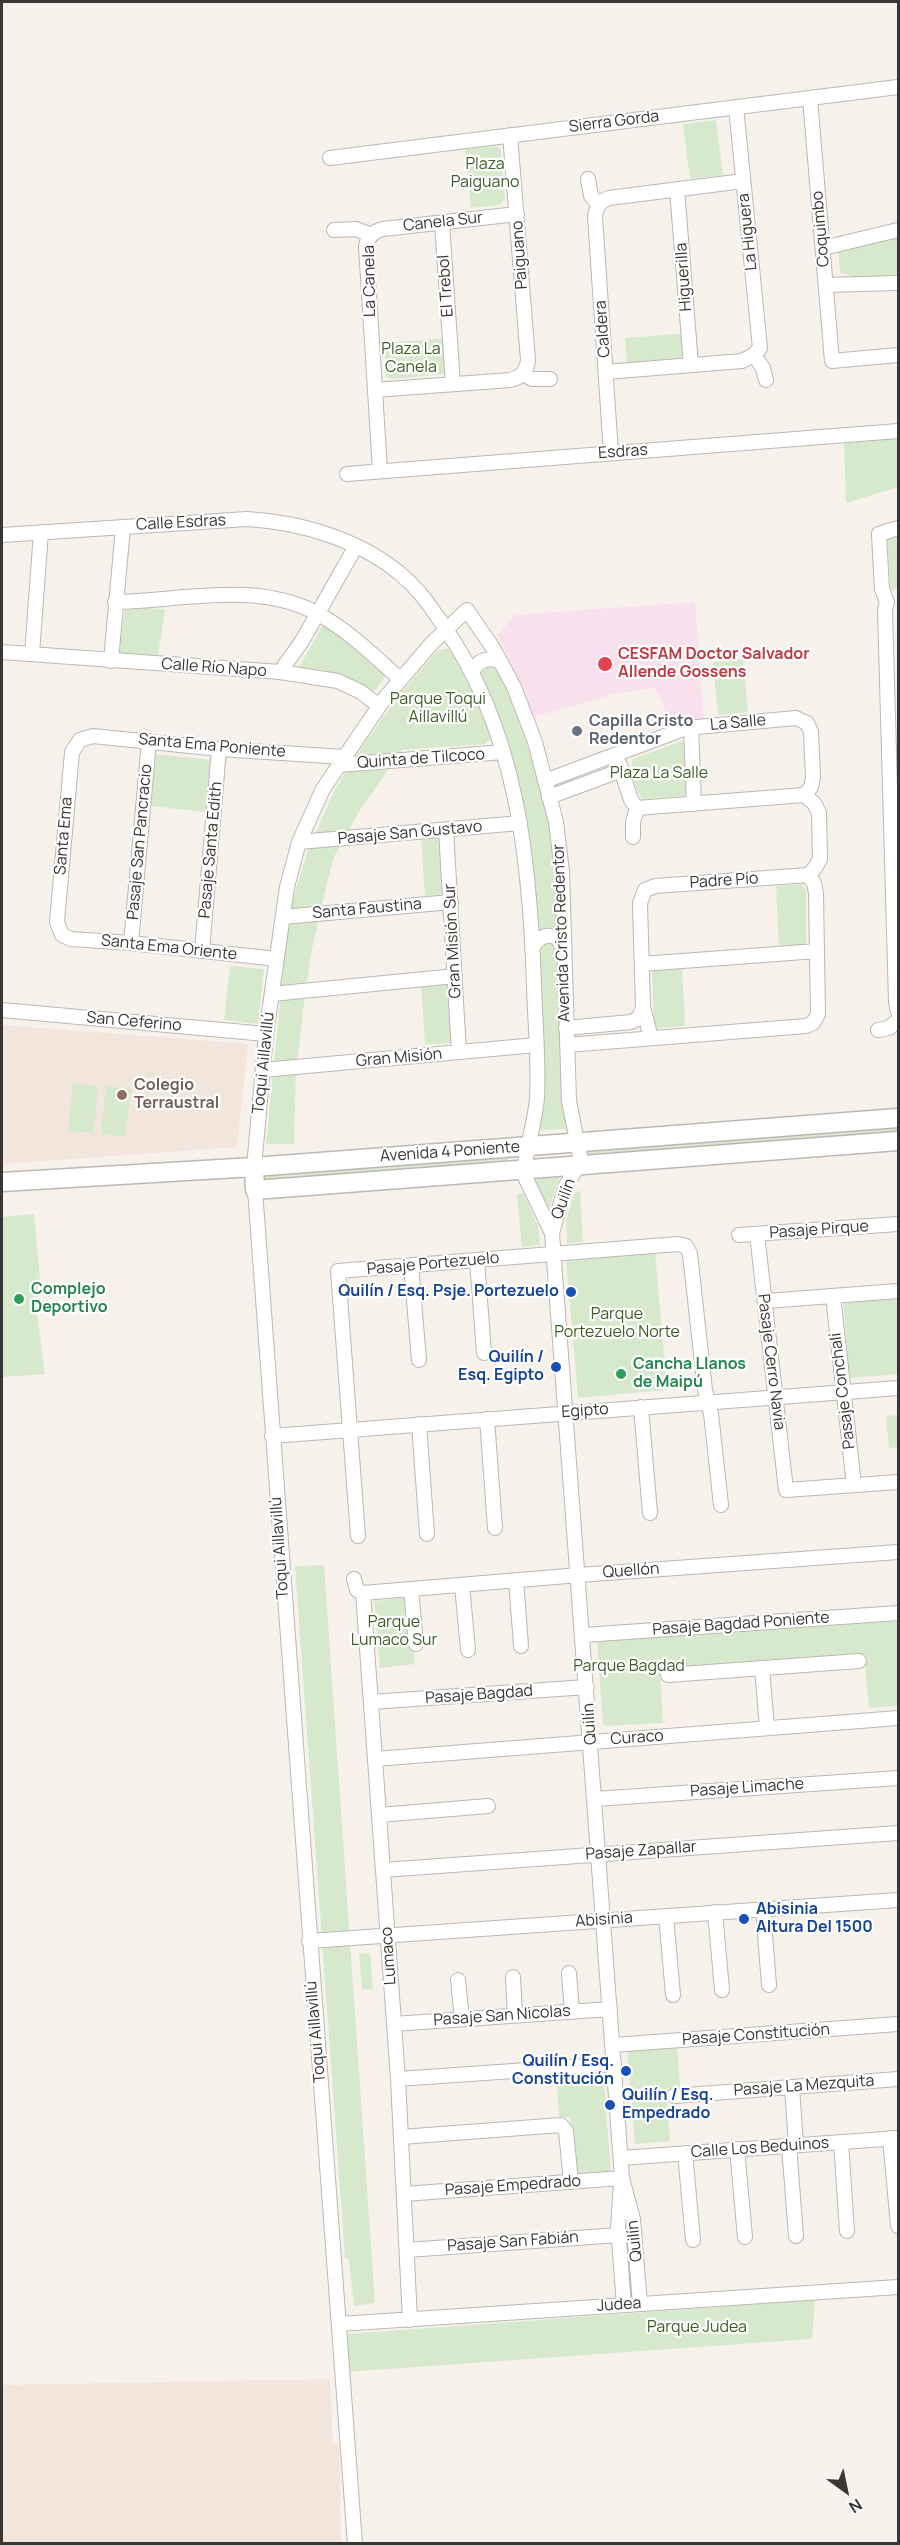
<!DOCTYPE html>
<meta charset="utf-8">
<style>
body{margin:0}
#map{position:relative;width:900px;height:2545px;overflow:hidden;background:#f7f1ec;font-family:Manrope,sans-serif}
canvas{display:block}
.frame{position:absolute;inset:0;border:3px solid #393735;pointer-events:none}
.north{position:absolute;left:816px;top:2461px;width:60px;height:60px;-webkit-text-stroke:4px #fff;paint-order:stroke;rotate:147deg;font-size:16px;font-weight:700;line-height:24px;text-align:center;color:#393735}
.north::after{content:'';display:block;margin:auto;width:21px;height:27px;background:#393735;clip-path:polygon(50% 0,100% 100%,50% 72%,0 100%)}
</style>
<div id="map">
<canvas width="900" height="2545"></canvas>
<div class="frame"></div>
<div class="north">N</div>
</div>
<script>
const c = document.querySelector('canvas').getContext('2d');
c.lineJoin = 'round';
function paint(path, color) { c.fillStyle = color; c.fill(path, 'evenodd'); }
function stroke(path, color, width, dash) { c.strokeStyle = color; c.lineWidth = width; c.lineCap = dash ? 'butt' : 'round'; c.setLineDash(dash || []); c.stroke(path); }
function write(font, color, halo, rows, align = 'center') {
  c.font = font + ' Manrope,sans-serif'; c.lineWidth = 4.5; c.setLineDash([]); c.textBaseline = 'middle'; c.strokeStyle = halo; c.fillStyle = color; for (const [text, x, y, turn = 0] of rows) {
    c.save(); c.translate(x, y); c.rotate((+turn || 0) * Math.PI / 180); c.textAlign = isNaN(turn) ? turn : align; if (halo) c.strokeText(text, 0, 0); c.fillText(text, 0, 0); c.restore();
  }
}
const built = new Path2D(`
 M 2,1025 L 248,1044 L 237,1147 L 2,1164 Z
 M 330,2379 L 333,2443 L 339,2444 L 341,2543 L 2,2543 L 2,2385 Z`);
const medical = new Path2D(`
 M 695,602 L 704,719 L 671,726 L 656,688 L 619,693 L 533,717 L 498,635 L 514,615 Z`);
const green = new Path2D(`
 M 716,120 L 723,175 L 690,179 L 683,124 Z
 M 496,146 L 501,149 L 505,199 L 500,205 L 471,208 L 465,149 Z
 M 898,234 L 898,277 L 854,277 L 840,272 L 838,248 Z
 M 685,333 L 686,360 L 627,364 L 625,338 Z
 M 447,338 L 446,374 L 393,379 L 386,376 L 384,343 Z
 M 898,436 L 898,487 L 846,503 L 844,440 Z
 M 898,535 L 898,589 L 891,590 L 887,536 Z
 M 125,607 L 165,609 L 158,656 L 119,655 Z
 M 324,623 L 363,652 L 386,676 L 374,692 L 362,685 L 297,671 Z
 M 450,648 L 474,695 L 492,738 L 485,744 L 402,750 L 360,810 L 334,857 L 327,883 L 312,949 L 305,994 L 296,1072 L 294,1144 L 266,1144 L 289,912 L 307,853 L 334,791 L 365,742 L 401,693 L 438,650 Z
 M 743,659 L 748,712 L 718,715 L 713,662 Z
 M 481,666 L 498,669 C 525,734 548,798 556,868 L 564,1110 L 569,1124 L 566,1129 L 539,1130 L 544,1105 L 532,851 L 511,752 L 478,672 Z
 M 684,740 L 687,793 L 684,796 L 643,799 C 635,791 629,769 633,759 Z
 M 154,754 L 212,760 L 206,812 L 149,806 Z
 M 443,835 L 447,894 L 425,896 L 421,836 Z
 M 801,884 L 806,890 L 806,941 L 805,945 L 779,948 L 776,886 Z
 M 230,966 L 264,969 L 258,1024 L 224,1020 Z
 M 682,966 L 685,1026 L 658,1028 L 654,1024 L 652,972 L 655,967 Z
 M 450,983 L 453,1043 L 425,1045 L 421,985 Z
 M 73,1083 L 98,1086 L 94,1133 L 68,1131 Z
 M 106,1086 L 131,1089 L 126,1137 L 101,1134 Z
 M 898,1124 L 898,1135 L 584,1159 L 584,1147 Z
 M 507,1154 L 508,1165 L 260,1182 L 260,1173 Z
 M 560,1176 L 548,1212 L 532,1179 Z
 M 580,1191 L 583,1242 L 567,1243 L 566,1220 L 575,1192 Z
 M 523,1193 L 538,1226 L 540,1245 L 522,1247 L 517,1194 Z
 M 34,1214 L 40,1279 L 36,1305 L 45,1374 L 2,1377 L 2,1217 Z
 M 655,1251 L 667,1390 L 578,1398 L 566,1259 Z
 M 898,1297 L 898,1374 L 849,1378 L 843,1301 Z
 M 898,1415 L 898,1447 L 889,1448 L 886,1416 Z
 M 324,1565 L 375,2303 L 354,2306 L 349,2259 L 345,2258 L 295,1566 Z
 M 409,1597 L 415,1664 L 380,1668 L 374,1601 Z
 M 898,1618 L 898,1706 L 869,1708 L 864,1654 L 660,1669 L 663,1723 L 606,1726 L 603,1724 L 597,1642 L 601,1638 Z
 M 370,1953 L 373,1989 L 362,1990 L 359,1954 Z
 M 677,2044 L 680,2087 L 666,2089 L 670,2141 L 635,2144 L 627,2048 Z
 M 603,2068 L 611,2174 L 574,2177 L 570,2117 L 559,2117 L 556,2072 Z
 M 623,2197 L 631,2230 L 635,2294 L 628,2295 Z
 M 815,2300 L 812,2339 L 346,2372 L 344,2334 Z`);
const minor = new Path2D(`
 M 810,98 L 832,361 L 898,355
 M 330,158 L 898,87
 M 588,179 L 591,196 L 599,205
 M 677,189 L 691,365
 M 442,223 L 453,384
 M 334,230 L 356,229 L 371,235
 M 823,248 L 898,230
 M 826,285 L 898,283
 M 754,355 L 763,368 L 766,380
 M 606,372 L 742,361 L 754,355 L 760,348 L 736,107
 M 523,374 L 532,379 L 550,379
 M 375,390 L 510,380 C 521,378 527,371 528,360 L 510,135
 M 611,453 L 595,217 C 596,207 600,201 609,198 L 743,181
 M 380,471 L 366,246 C 368,236 374,231 383,229 L 517,214
 M 347,474 L 898,431
 M 898,528 L 879,534 L 882,589 L 887,602 L 885,609 L 896,1002 L 898,1012
 M 2,535 L 247,519 C 302,522 365,541 406,579 C 421,592 432,609 443,625 C 517,730 530,860 534,985 C 535,1022 539,1061 537,1098 C 535,1122 527,1146 524,1170 L 526,1179 L 552,1233
 M 115,602 C 181,601 257,580 318,614 C 348,630 374,656 400,679
 M 2,652 L 280,672 L 338,681 L 361,692 L 379,706
 M 32,654 L 41,532
 M 111,661 L 123,527
 M 280,672 L 302,641 L 356,546
 M 472,673 C 477,660 488,656 501,662
 M 691,727 L 694,804
 M 619,763 L 631,800 L 637,808
 M 339,765 L 503,752
 M 545,781 L 686,728 L 796,718 L 807,723 L 811,732 L 813,778 L 811,787 L 804,795
 M 804,795 L 814,803 L 819,813 L 820,859 L 815,868 L 808,875
 M 549,797 L 622,770
 M 637,808 L 804,795
 M 446,830 L 459,1052
 M 633,837 L 633,822 L 637,808
 M 299,842 L 520,823
 M 283,917 L 451,902
 M 131,943 L 149,741
 M 532,948 C 538,939 545,932 557,938 L 563,947
 M 202,951 L 219,749
 M 277,959 L 131,943 L 71,939 L 62,935 L 57,922 L 72,752 L 80,740 L 93,736 L 219,749 L 344,757
 M 642,964 L 817,951
 M 272,994 L 455,976
 M 2,1010 L 266,1034
 M 566,1028 L 631,1022 L 639,1018 L 643,1007
 M 878,1030 L 889,1028 L 898,1020
 M 651,1038 L 643,1007 L 640,903 L 645,890 L 655,886 L 808,875
 M 567,1045 L 806,1026 L 813,1023 L 818,1014 L 816,893 L 814,883 L 808,875
 M 263,1070 L 536,1045
 M 254,1167 L 266,1034 L 287,887 L 299,842 L 323,789 L 384,699 L 432,643 L 467,610 L 493,648 L 514,687 L 535,742 L 556,822 L 562,871 L 569,1101 L 580,1156 L 579,1165 L 566,1185 L 552,1233 L 622,2178 L 633,2219 L 640,2304
 M 255,1190 L 355,2544
 M 757,1234 L 786,1490 L 898,1482
 M 739,1235 L 898,1224
 M 477,1260 L 484,1353
 M 411,1265 L 419,1360
 M 833,1296 L 854,1485
 M 766,1301 L 898,1291
 M 641,1407 L 650,1513
 M 487,1419 L 495,1528
 M 419,1424 L 427,1534
 M 272,1436 L 898,1388
 M 358,1536 L 338,1271 L 678,1244 L 686,1246 L 690,1254 L 705,1390 L 711,1414 L 721,1505
 M 354,1579 L 357,1590 L 363,1593
 M 516,1580 L 521,1646
 M 462,1585 L 468,1650
 M 411,1589 L 416,1644
 M 363,1593 L 398,2079 L 410,2320
 M 363,1593 L 579,1575 L 898,1552
 M 584,1635 L 898,1613
 M 762,1668 L 767,1728
 M 668,1675 L 859,1661
 M 371,1702 L 587,1687
 M 375,1759 L 898,1718
 M 595,1799 L 898,1778
 M 379,1815 L 488,1806
 M 383,1870 L 898,1833
 M 763,1909 L 769,1985
 M 715,1912 L 722,1990
 M 666,1916 L 673,1995
 M 309,1941 L 898,1900
 M 569,1973 L 572,2012
 M 513,1977 L 515,2015
 M 458,1980 L 462,2019
 M 394,2024 L 610,2009
 M 613,2045 L 898,2024
 M 398,2079 L 614,2064
 M 792,2087 L 796,2145
 M 674,2096 L 898,2079
 M 401,2137 L 561,2125 L 566,2131 L 571,2182
 M 890,2138 L 898,2226
 M 841,2142 L 847,2231
 M 789,2146 L 796,2236
 M 737,2149 L 745,2237
 M 685,2153 L 693,2240
 M 621,2158 L 898,2138
 M 621,2183 L 618,2227 L 624,2305
 M 404,2194 L 622,2178
 M 407,2250 L 619,2235
 M 339,2324 L 898,2287`);
const tertiary = new Path2D(`
 M 254,1167 L 255,1190 L 898,1141
 M 2,1182 L 254,1167 L 898,1118`);
const markers = [
 [605,664,8,"#e0444e"],
 [577,731,6,"#6b7280"],
 [122,1095,6,"#8d6e63"],
 [571,1292,6,"#1a4fb4"],
 [19,1299,6,"#2e9e5b"],
 [556,1367,6,"#1a4fb4"],
 [621,1374,6,"#2e9e5b"],
 [744,1919,6,"#1a4fb4"],
 [626,2071,6,"#1a4fb4"],
 [610,2105,6,"#1a4fb4"]
];
const streetNames = [
 ["Sierra Gorda",614,122,-7],
 ["Canela Sur",443,222,-6],
 ["Coquimbo",821,229,-95],
 ["La Higuera",748,232,-96],
 ["Paiguano",520,255,-94],
 ["Higuerilla",684,277,-94],
 ["La Canela",370,281,-91],
 ["El Trebol",446,286,-94],
 ["Caldera",603,329,-94],
 ["Esdras",623,452,-4],
 ["Calle Esdras",181,523,-3],
 ["Calle Río Napo",214,668,4],
 ["La Salle",738,723,-5],
 ["Santa Ema Poniente",212,746,5],
 ["Quinta de Tilcoco",421,759,-4],
 ["Pasaje San Gustavo",410,833,-5],
 ["Santa Ema",64,836,-85],
 ["Pasaje San Pancracio",140,842,-85],
 ["Pasaje Santa Edith",211,850,-85],
 ["Padre Pío",724,881,-4],
 ["Santa Faustina",367,909,-5],
 ["Avenida Cristo Redentor",562,933,-92],
 ["Gran Misión Sur",453,941,-93],
 ["Santa Ema Oriente",169,948,6],
 ["San Ceferino",134,1022,5],
 ["Gran Misión",399,1058,-5],
 ["Toqui Aillavillú",264,1063,-84],
 ["Avenida 4 Poniente",450,1152,-4],
 ["Quilín",564,1199,-70],
 ["Pasaje Pirque",819,1230,-4],
 ["Pasaje Portezuelo",433,1264,-5],
 ["Pasaje Cerro Navia",771,1362,83],
 ["Pasaje Conchalí",843,1391,-97],
 ["Egipto",585,1411,-4],
 ["Toqui Aillavillú",280,1548,-94],
 ["Quellón",631,1571,-4],
 ["Pasaje Bagdad Poniente",741,1624,-4],
 ["Pasaje Bagdad",479,1695,-4],
 ["Quilín",590,1724,-94],
 ["Curaco",637,1738,-4],
 ["Pasaje Limache",747,1788,-4],
 ["Pasaje Zapallar",641,1851,-4],
 ["Abisinia",604,1920,-4],
 ["Lumaco",389,1956,-94],
 ["Pasaje San Nicolas",502,2016,-4],
 ["Toqui Aillavillú",316,2032,-95],
 ["Pasaje Constitución",756,2035,-4],
 ["Pasaje La Mezquita",804,2086,-4],
 ["Calle Los Beduinos",760,2148,-4],
 ["Pasaje Empedrado",513,2186,-4],
 ["Quilín",635,2241,-96],
 ["Pasaje San Fabián",513,2242,-4],
 ["Judea",619,2305,-4]
];
const parkNames = [
 ["Plaza",485,165],
 ["Paiguano",485,183],
 ["Plaza La",411,350],
 ["Canela",411,368],
 ["Parque Toqui",438,700],
 ["Aillavillú",438,718],
 ["Plaza La Salle",659,774],
 ["Parque",617,1315],
 ["Portezuelo Norte",617,1333],
 ["Parque",394,1623],
 ["Lumaco Sur",394,1641],
 ["Parque Bagdad",629,1667],
 ["Parque Judea",697,2328]
];
const healthNames = [
 ["CESFAM Doctor Salvador",618,655],
 ["Allende Gossens",618,673]
];
const worshipNames = [
 ["Capilla Cristo",589,722],
 ["Redentor",589,740]
];
const educationNames = [
 ["Colegio",134,1086],
 ["Terraustral",134,1104]
];
const leisureNames = [
 ["Complejo",31,1290],
 ["Deportivo",31,1308],
 ["Cancha Llanos",633,1365],
 ["de Maipú",633,1383]
];
const transitNames = [
 ["Quilín / Esq. Psje. Portezuelo",559,1292],
 ["Quilín /",544,1358],
 ["Esq. Egipto",544,1376],
 ["Abisinia",756,1910,"left"],
 ["Altura Del 1500",756,1928,"left"],
 ["Quilín / Esq.",614,2062],
 ["Constitución",614,2080],
 ["Quilín / Esq.",622,2096,"left"],
 ["Empedrado",622,2114,"left"]
];
paint(built, '#f2e5dc');
paint(medical, '#f8e1ec');
paint(green, '#d7e9cd');
stroke(minor, '#bdb7b3', 16);
stroke(tertiary, '#bdb7b3', 21);
stroke(minor, '#fff', 14);
stroke(tertiary, '#fff', 18);
for (const [x, y, r, color] of markers) { const dot = new Path2D(); dot.arc(x, y, r, 0, 2 * Math.PI); c.fillStyle = color; c.fill(dot); stroke(dot, '#fff', 2); }
write('16px', '#393735', '#fff', streetNames);
write('16px', '#3c5e24', '#fff', parkNames);
write('bold 16px', '#be3a42', '#fff', healthNames, 'left');
write('bold 16px', '#5b616d', '#fff', worshipNames, 'left');
write('bold 16px', '#785e54', '#fff', educationNames, 'left');
write('bold 16px', '#27864d', '#fff', leisureNames, 'left');
write('bold 16px', '#164399', '#fff', transitNames, 'right');
</script>
